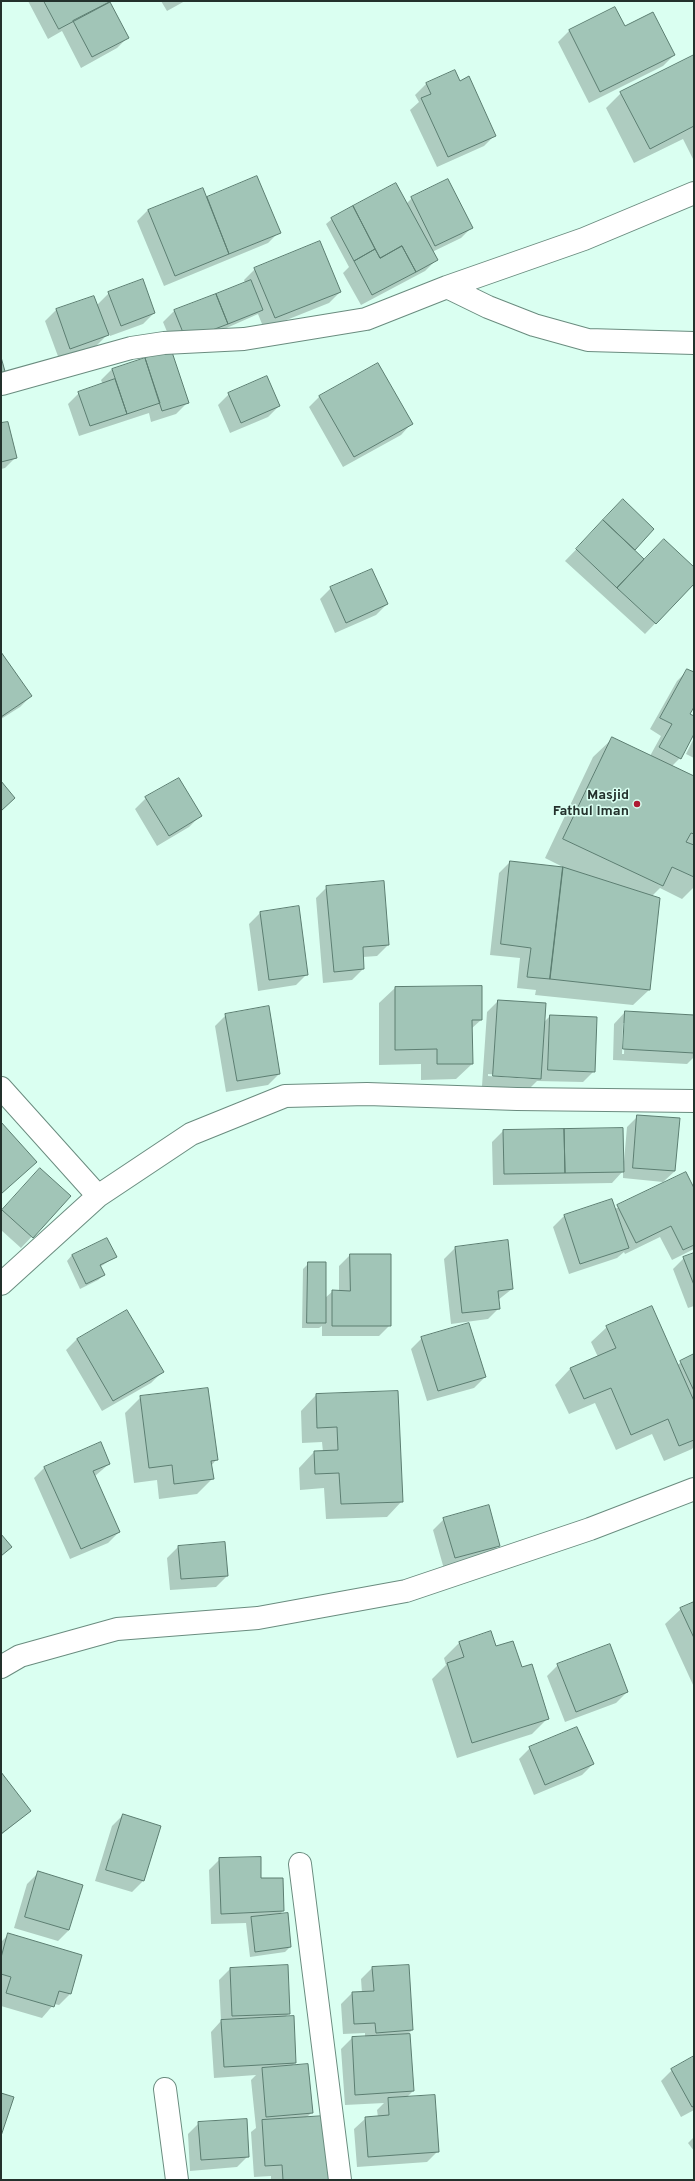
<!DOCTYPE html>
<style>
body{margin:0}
#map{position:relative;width:695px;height:2181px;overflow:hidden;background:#dafff1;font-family:Overpass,sans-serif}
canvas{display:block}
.frame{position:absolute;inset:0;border:2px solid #23312c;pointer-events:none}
</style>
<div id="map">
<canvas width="695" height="2181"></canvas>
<div class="frame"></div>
</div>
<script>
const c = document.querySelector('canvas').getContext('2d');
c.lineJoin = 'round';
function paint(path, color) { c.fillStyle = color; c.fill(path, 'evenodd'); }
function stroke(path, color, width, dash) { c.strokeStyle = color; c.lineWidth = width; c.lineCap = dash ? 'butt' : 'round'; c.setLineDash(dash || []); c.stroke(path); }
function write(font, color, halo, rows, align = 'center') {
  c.font = font + ' Overpass,sans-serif'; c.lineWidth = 3; c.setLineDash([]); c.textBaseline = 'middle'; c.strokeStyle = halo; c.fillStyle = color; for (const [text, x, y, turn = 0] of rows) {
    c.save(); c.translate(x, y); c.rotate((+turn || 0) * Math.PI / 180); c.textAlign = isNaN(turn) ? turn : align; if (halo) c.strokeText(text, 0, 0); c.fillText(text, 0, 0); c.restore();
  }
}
const shadow = new Path2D(`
 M 28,1 L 108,1 L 128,37 L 117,48 L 81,68 L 62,31 L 48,39 Z
 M 161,1 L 185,1 L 167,11 Z
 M 615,8 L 625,28 L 674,55 L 663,66 L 589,103 L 558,42 L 569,31 Z
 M 694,58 L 694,161 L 683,139 L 634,163 L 606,108 L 621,93 Z
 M 459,82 L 495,135 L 484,146 L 437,167 L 410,110 L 419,102 L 415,95 L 426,84 Z
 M 257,178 L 279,232 L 268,243 L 164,286 L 137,221 L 148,210 L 206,198 Z
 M 396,184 L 406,204 L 412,198 L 472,227 L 461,238 L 432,252 L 436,260 L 425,271 L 361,305 L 343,273 L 349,267 L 326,224 L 332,219 Z
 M 255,269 L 340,292 L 329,303 L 264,329 L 258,314 L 175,351 L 163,322 L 174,311 L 245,283 L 244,280 Z
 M 109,293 L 154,313 L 143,324 L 110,336 L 109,333 L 96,346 L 59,359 L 45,321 L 56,310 L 94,297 L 97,305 Z
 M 112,369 L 187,403 L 176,414 L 151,422 L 149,413 L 79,436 L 68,404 L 79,393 L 103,385 L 101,380 Z
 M 229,394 L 279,406 L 268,417 L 230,433 L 218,405 Z
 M 320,396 L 411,424 L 401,435 L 343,467 L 309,407 Z
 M 1,424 L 16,457 L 5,468 L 1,469 Z
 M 623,501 L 653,529 L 633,550 L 644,560 L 694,568 L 694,583 L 645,634 L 565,561 Z
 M 331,588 L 387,604 L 376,615 L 335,633 L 320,599 Z
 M 1,654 L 31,696 L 20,707 L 1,719 Z
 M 688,670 L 694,673 L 694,710 L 692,709 L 689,715 L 694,717 L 694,732 L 680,758 L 672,766 L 694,777 L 694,887 L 682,899 L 660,888 L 652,896 L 649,990 L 633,1005 L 535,995 L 536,990 L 517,988 L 520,958 L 490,955 L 499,873 L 510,862 L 565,868 L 545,858 L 593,757 L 612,739 L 650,756 L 661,736 L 650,729 L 677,681 Z
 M 694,738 L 694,758 L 686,754 Z
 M 146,798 L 200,816 L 189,827 L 157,846 L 135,809 Z
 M 327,887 L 388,945 L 377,956 L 363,957 L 363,969 L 352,980 L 323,983 L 316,898 Z
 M 298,907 L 307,974 L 296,985 L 258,991 L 249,924 L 260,913 Z
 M 481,987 L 481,1020 L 471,1029 L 472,1064 L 456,1079 L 421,1080 L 421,1064 L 379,1065 L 379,1003 L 395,988 Z
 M 498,1001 L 543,1023 L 550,1016 L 594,1071 L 583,1082 L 537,1081 L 529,1089 L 482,1086 L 487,1012 ZM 488,1074 L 531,1077 L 531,1079 L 488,1076 Z
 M 625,1012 L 694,1016 L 694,1057 L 687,1064 L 613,1060 L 614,1024 ZM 623,1023 L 625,1023 L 624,1054 L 622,1054 Z
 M 226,1015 L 279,1074 L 268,1085 L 226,1092 L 215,1026 Z
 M 638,1116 L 675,1171 L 663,1182 L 623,1178 L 623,1171 L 612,1183 L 493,1185 L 492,1142 L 503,1131 L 624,1161 L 627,1127 Z
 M 686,1174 L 694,1190 L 694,1249 L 672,1260 L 660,1237 L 625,1254 L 624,1252 L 617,1258 L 569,1274 L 553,1227 L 564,1216 L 612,1200 L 615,1209 Z
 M 30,1181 L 70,1196 L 21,1248 L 1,1230 L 1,1211 Z
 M 455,1248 L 512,1289 L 498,1300 L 499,1308 L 488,1319 L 451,1324 L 444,1259 Z
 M 694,1254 L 694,1306 L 688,1308 L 673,1269 L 684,1258 Z
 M 72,1255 L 115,1257 L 100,1267 L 104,1275 L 98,1280 L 80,1289 L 67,1261 Z
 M 350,1255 L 390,1325 L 379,1336 L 322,1336 L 322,1326 L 319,1328 L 302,1328 L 303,1269 L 309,1263 L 325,1298 L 333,1291 L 339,1291 L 339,1266 Z
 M 607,1327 L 677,1365 L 694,1355 L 694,1446 L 692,1449 L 664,1461 L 652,1434 L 616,1450 L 595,1403 L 569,1414 L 555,1385 L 570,1369 L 598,1357 L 591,1342 Z
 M 422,1338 L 485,1377 L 474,1388 L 427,1401 L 411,1349 Z
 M 77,1339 L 162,1372 L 151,1383 L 102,1411 L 66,1350 Z
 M 316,1395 L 402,1501 L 387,1517 L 326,1519 L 324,1488 L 300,1490 L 299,1468 L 314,1452 L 323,1452 L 322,1442 L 302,1443 L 301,1411 Z
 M 141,1397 L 217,1459 L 211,1466 L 212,1479 L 197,1494 L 159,1499 L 157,1480 L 134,1483 L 125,1413 Z
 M 109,1464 L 95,1476 L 119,1532 L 108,1543 L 70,1559 L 34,1478 L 45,1467 Z
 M 444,1519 L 499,1545 L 488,1556 L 444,1569 L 433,1530 Z
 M 178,1547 L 227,1576 L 216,1587 L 170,1590 L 167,1558 Z
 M 694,1603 L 694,1687 L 665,1624 L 681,1609 Z
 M 490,1632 L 496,1647 L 548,1718 L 532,1734 L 457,1758 L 432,1679 L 446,1665 L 444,1658 L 459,1643 Z
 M 558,1665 L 627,1692 L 616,1703 L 565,1722 L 547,1676 Z
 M 530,1748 L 593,1764 L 582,1775 L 534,1795 L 519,1759 Z
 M 1,1774 L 30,1811 L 1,1835 Z
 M 123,1815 L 143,1881 L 132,1892 L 95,1881 L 112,1826 Z
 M 220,1859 L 260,1879 L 283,1911 L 279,1915 L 290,1947 L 285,1952 L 250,1957 L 246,1923 L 211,1924 L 209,1870 Z
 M 38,1873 L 69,1930 L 58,1941 L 14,1928 L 27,1884 Z
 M 8,1935 L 81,1956 L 70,1994 L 59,2005 L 54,2004 L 42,2018 L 1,2006 L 1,1942 Z
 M 408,1966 L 412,2030 L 407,2035 L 413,2091 L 406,2098 L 438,2151 L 427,2162 L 357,2167 L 354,2129 L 366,2118 L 378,2117 L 377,2110 L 384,2103 L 345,2105 L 341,2049 L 352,2038 L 365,2038 L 365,2033 L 343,2034 L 341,2004 L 352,1993 L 362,1993 L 361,1979 L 372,1968 Z
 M 230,1969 L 289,2014 L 285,2017 L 295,2063 L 291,2067 L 312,2112 L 306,2118 L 328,2180 L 271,2180 L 271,2176 L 254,2177 L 251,2132 L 256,2128 L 251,2080 L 256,2075 L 214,2078 L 211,2032 L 221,2021 L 219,1980 Z
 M 694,2058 L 694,2110 L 681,2117 L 661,2081 L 672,2070 Z
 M 199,2123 L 248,2156 L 237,2167 L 190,2171 L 188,2134 Z
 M 694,2137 L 694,2151 L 688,2143 Z`);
const building = new Path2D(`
 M 44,1 L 109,1 L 110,2 L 59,29 Z
 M 110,2 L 129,38 L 92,57 L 73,21 Z
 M 615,7 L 625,26 L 653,12 L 675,55 L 600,92 L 569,30 Z
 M 694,55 L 694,126 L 650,149 L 620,92 Z
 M 455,70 L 460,81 L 469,76 L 496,136 L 448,157 L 421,98 L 431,94 L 426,83 Z
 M 257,176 L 281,233 L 229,254 L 207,197 Z
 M 448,179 L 473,228 L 435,246 L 411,197 Z
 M 396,183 L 438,260 L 416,272 L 402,246 L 380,258 L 353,206 Z
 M 203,188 L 229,254 L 175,276 L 148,210 Z
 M 353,206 L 375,249 L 354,261 L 331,218 Z
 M 320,241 L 341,292 L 275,318 L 254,268 Z
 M 402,246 L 416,272 L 372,295 L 354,261 L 375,249 L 380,258 Z
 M 143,279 L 155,313 L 121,326 L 108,292 Z
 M 251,280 L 263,310 L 228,324 L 216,294 Z
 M 216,294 L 228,324 L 186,340 L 174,310 Z
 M 94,296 L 109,335 L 70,349 L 56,309 Z
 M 171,349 L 189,403 L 162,411 L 145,358 Z
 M 1,357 L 6,375 L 1,377 Z
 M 145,358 L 160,403 L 127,414 L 112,369 Z
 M 378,363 L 413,424 L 354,457 L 319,396 Z
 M 267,376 L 280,406 L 241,423 L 228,393 Z
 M 115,379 L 127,414 L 90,426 L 78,392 Z
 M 8,422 L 17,458 L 1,462 L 1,423 Z
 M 623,499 L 654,529 L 635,550 L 603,520 Z
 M 603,520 L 644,559 L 617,588 L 576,549 Z
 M 664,539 L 694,567 L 694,584 L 656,624 L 617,588 Z
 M 372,569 L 388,604 L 346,623 L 330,587 Z
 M 1,652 L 32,696 L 1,717 Z
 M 687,669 L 694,672 L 694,707 L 690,714 L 694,716 L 694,734 L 681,759 L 659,747 L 672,724 L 660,718 Z
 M 612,737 L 694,776 L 694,834 L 691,833 L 686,842 L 694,845 L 694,877 L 672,867 L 663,886 L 563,839 Z
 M 179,778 L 202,816 L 169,836 L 145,797 Z
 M 1,781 L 15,798 L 1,811 Z
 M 510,861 L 563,867 L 550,979 L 527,977 L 531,948 L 501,944 Z
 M 563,867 L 660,898 L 650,990 L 550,979 Z
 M 384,881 L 389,945 L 363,947 L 364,969 L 334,972 L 326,886 Z
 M 299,906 L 308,975 L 269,980 L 260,912 Z
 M 482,986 L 482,1020 L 472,1020 L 473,1064 L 437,1064 L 437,1049 L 395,1050 L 395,987 Z
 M 498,1000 L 546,1003 L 541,1079 L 493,1076 Z
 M 269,1006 L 280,1074 L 237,1081 L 225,1014 Z
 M 625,1011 L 694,1015 L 694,1053 L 623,1049 Z
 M 550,1015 L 597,1017 L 595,1072 L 548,1070 Z
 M 637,1115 L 680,1118 L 675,1171 L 633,1168 Z
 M 1,1122 L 37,1162 L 1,1194 Z
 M 623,1128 L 624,1172 L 565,1173 L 564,1129 Z
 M 564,1129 L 565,1173 L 504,1174 L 503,1130 Z
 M 40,1168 L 71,1196 L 33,1238 L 2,1210 Z
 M 686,1172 L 694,1188 L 694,1245 L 683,1250 L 671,1226 L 636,1243 L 617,1205 Z
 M 612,1199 L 629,1248 L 580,1264 L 564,1215 Z
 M 107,1238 L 117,1257 L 100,1265 L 105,1275 L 86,1284 L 72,1255 Z
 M 508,1240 L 513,1289 L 498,1291 L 500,1309 L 462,1313 L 455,1247 Z
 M 694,1253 L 694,1285 L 683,1257 Z
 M 350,1254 L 391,1254 L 391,1326 L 332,1326 L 332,1290 L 350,1291 Z
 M 308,1262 L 326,1262 L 326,1323 L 307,1323 Z
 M 652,1306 L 694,1401 L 694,1440 L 679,1446 L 668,1419 L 631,1435 L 611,1388 L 584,1399 L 570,1368 L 616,1348 L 606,1326 Z
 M 127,1310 L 164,1372 L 113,1401 L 77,1339 Z
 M 469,1323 L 486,1377 L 438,1391 L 421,1337 Z
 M 694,1354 L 694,1391 L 680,1361 Z
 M 208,1388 L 218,1460 L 211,1461 L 214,1479 L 174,1484 L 172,1465 L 149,1468 L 140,1396 Z
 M 398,1391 L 403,1502 L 341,1504 L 339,1473 L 315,1474 L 314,1451 L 338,1450 L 337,1427 L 317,1428 L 316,1394 Z
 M 101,1442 L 110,1464 L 93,1471 L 120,1532 L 81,1549 L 44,1467 Z
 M 489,1505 L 500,1546 L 455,1558 L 443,1518 Z
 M 1,1534 L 12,1547 L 1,1556 Z
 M 225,1542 L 228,1576 L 181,1579 L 178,1546 Z
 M 694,1602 L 694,1638 L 680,1608 Z
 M 491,1631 L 496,1646 L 513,1641 L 522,1667 L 532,1664 L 549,1719 L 472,1743 L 447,1663 L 464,1657 L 459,1642 Z
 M 610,1644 L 628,1692 L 576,1712 L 557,1664 Z
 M 577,1727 L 594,1764 L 545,1785 L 529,1747 Z
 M 1,1772 L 31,1811 L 1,1834 Z
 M 123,1814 L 161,1826 L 144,1881 L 106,1870 Z
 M 261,1857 L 261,1878 L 283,1878 L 284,1911 L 221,1914 L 219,1858 Z
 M 38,1871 L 83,1885 L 69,1930 L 25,1917 Z
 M 288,1913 L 291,1947 L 255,1952 L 251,1917 Z
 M 8,1933 L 82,1955 L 71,1994 L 59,1991 L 54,2007 L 6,1993 L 11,1977 L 1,1974 L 1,1958 Z
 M 288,1965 L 290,2014 L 232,2016 L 230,1968 Z
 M 409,1965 L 413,2030 L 376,2033 L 375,2023 L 354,2024 L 352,1992 L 374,1991 L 372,1967 Z
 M 294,2016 L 296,2063 L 224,2067 L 221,2020 Z
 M 410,2034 L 414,2091 L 355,2095 L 352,2037 Z
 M 694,2056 L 694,2106 L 692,2107 L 671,2069 Z
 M 308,2064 L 313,2113 L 266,2117 L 262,2068 Z
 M 1,2093 L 14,2097 L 1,2136 Z
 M 435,2095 L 439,2152 L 368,2157 L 365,2117 L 389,2115 L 388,2098 Z
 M 325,2116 L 329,2180 L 283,2180 L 282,2165 L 265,2166 L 262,2120 Z
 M 247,2119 L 249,2157 L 201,2160 L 198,2122 Z`);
const street = new Path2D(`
 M 447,287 L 584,239 L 694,193
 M 2,384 L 131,348 L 164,343 L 244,339 L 366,319 L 447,287 L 488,307 L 534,325 L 588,340 L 694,343
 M 1,1088 L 98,1196
 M 1,1284 L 98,1196 L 191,1134 L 285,1096 L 367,1094 L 517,1099 L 694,1101
 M 300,1864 L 340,2180
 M 165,2089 L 177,2180`);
const secondary = new Path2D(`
 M 1,1667 L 20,1656 L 117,1629 L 258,1618 L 406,1591 L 590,1529 L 694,1489`);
const markers = [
 [637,804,4,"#ae1a32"]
];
const poiNames = [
 ["Masjid",629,796],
 ["Fathul Iman",629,812]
];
paint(shadow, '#0003');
paint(building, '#a1c5b7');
stroke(building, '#5c7e71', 1);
stroke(street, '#6a8c7f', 24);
stroke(secondary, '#6a8c7f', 24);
stroke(street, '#fff', 22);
stroke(secondary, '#fff', 22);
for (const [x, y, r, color] of markers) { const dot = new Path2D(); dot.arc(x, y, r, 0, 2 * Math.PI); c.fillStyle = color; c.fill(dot); stroke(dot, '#dafff1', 1.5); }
write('bold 14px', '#23312c', '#dafff1', poiNames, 'right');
</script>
